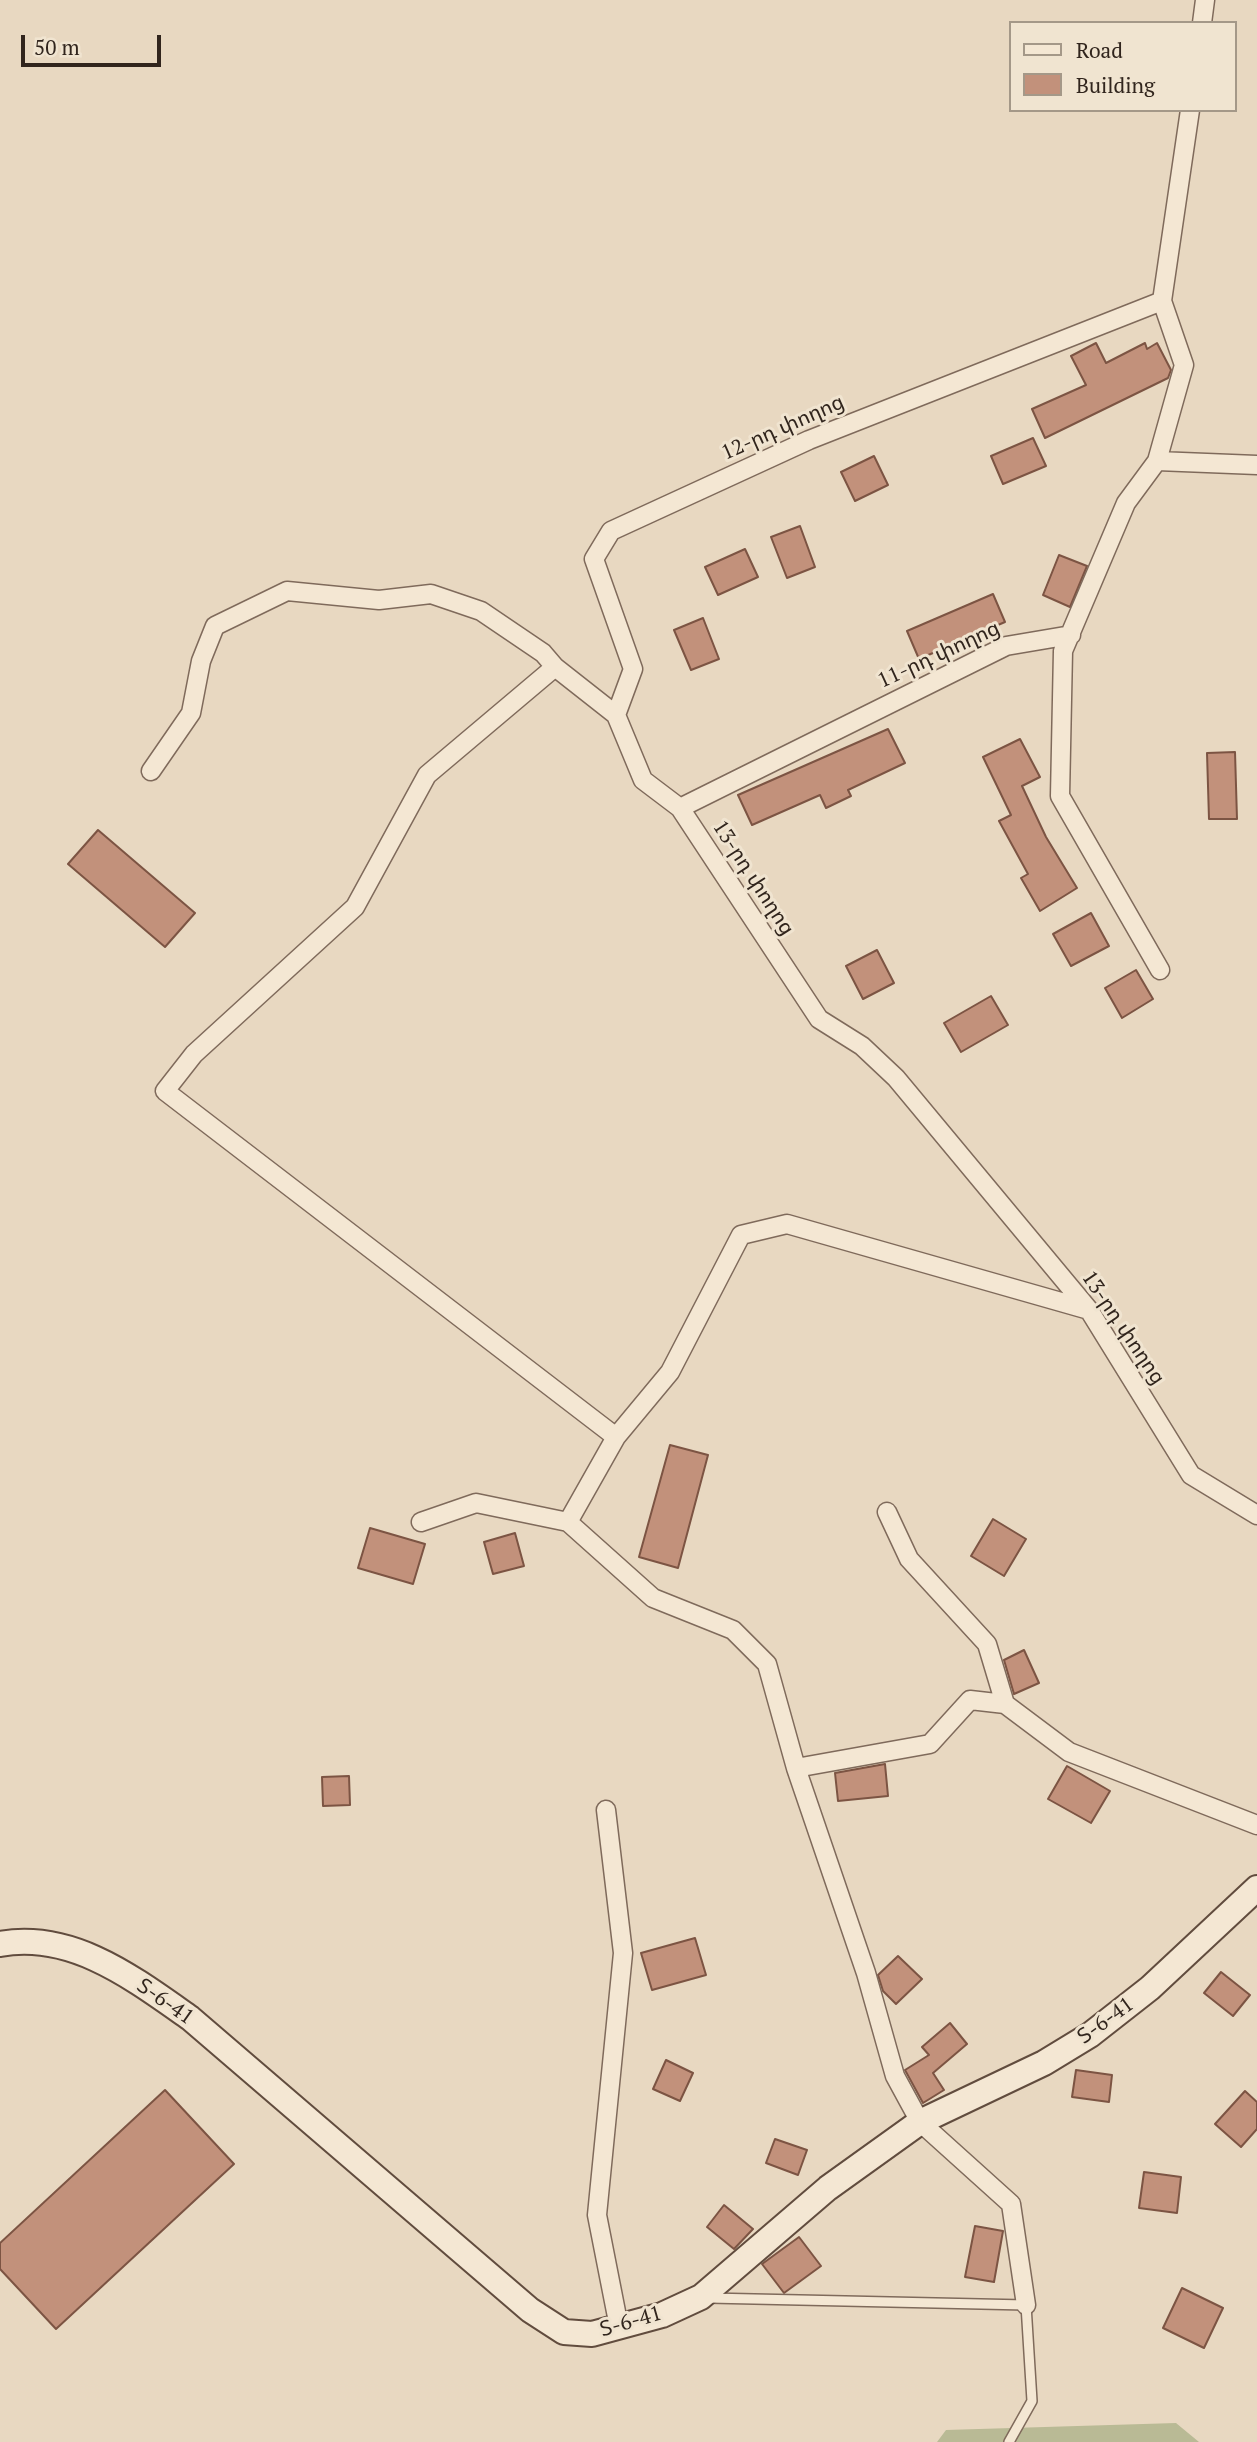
<!DOCTYPE html>
<meta charset="utf-8">
<style>
body{margin:0}
#map{position:relative;width:1257px;height:2442px;overflow:hidden;background:#e8d8c1;font-family:"PT Serif",serif}
canvas{display:block}
.legend{position:absolute;left:1009px;top:21px;width:228px;height:91px;box-sizing:border-box;background:#f0e4d0;border:2px solid #a49888;margin:0;padding:9px 12px;list-style:none;font-size:21px;color:#31251d}
.legend li{display:flex;align-items:center;gap:14px;height:35px}
.legend b{width:35px;border:2px solid #a49888}
.scale{position:absolute;left:21px;top:35px;width:140px;height:32px;box-sizing:border-box;border:4px solid #31251d;border-top:0;padding-left:9px;font-size:21px;line-height:24px;white-space:nowrap;color:#31251d;-webkit-text-stroke:5px #f0e4d0;paint-order:stroke}
</style>
<div id="map">
<canvas width="1257" height="2442"></canvas>
<ul class="legend">
<li><b style="height:9px;background:#f4e7d3"></b>Road</li>
<li><b style="height:19px;background:#c2917b"></b>Building</li>
</ul>
<div class="scale">50 m</div>
</div>
<script>
const c = document.querySelector('canvas').getContext('2d');
c.lineJoin = 'round';
function paint(path, color) { c.fillStyle = color; c.fill(path, 'evenodd'); }
function stroke(path, color, width, dash) { c.strokeStyle = color; c.lineWidth = width; c.lineCap = dash ? 'butt' : 'round'; c.setLineDash(dash || []); c.stroke(path); }
function write(font, color, halo, rows, align = 'center') {
  c.font = font + ' "PT Serif","Noto Sans Armenian",serif'; c.lineWidth = 6; c.setLineDash([]); c.textBaseline = 'middle'; c.strokeStyle = halo; c.fillStyle = color; for (const [text, x, y, turn = 0] of rows) {
    c.save(); c.translate(x, y); c.rotate((+turn || 0) * Math.PI / 180); c.textAlign = isNaN(turn) ? turn : align; if (halo) c.strokeText(text, 0, 0); c.fillText(text, 0, 0); c.restore();
  }
}
const cemetery = new Path2D(`
 M 1176,2423 L 1199,2442 L 937,2442 L 946,2430 Z`);
const building = new Path2D(`
 M 1096,343 L 1106,363 L 1145,343 L 1147,349 L 1157,343 L 1171,370 L 1168,378 L 1045,438 L 1032,409 L 1086,385 L 1071,356 Z
 M 1033,438 L 1046,466 L 1003,484 L 991,456 Z
 M 874,456 L 888,485 L 855,501 L 841,472 Z
 M 800,526 L 815,567 L 787,578 L 771,537 Z
 M 745,549 L 758,577 L 718,595 L 705,567 Z
 M 1059,555 L 1087,566 L 1070,607 L 1043,595 Z
 M 993,594 L 1005,622 L 919,659 L 907,631 Z
 M 703,618 L 719,659 L 691,670 L 674,630 Z
 M 888,729 L 905,763 L 848,790 L 851,796 L 826,808 L 820,795 L 752,825 L 738,795 Z
 M 1020,739 L 1040,777 L 1022,786 L 1046,837 L 1077,888 L 1040,911 L 1021,878 L 1028,874 L 999,821 L 1011,815 L 983,757 Z
 M 1235,752 L 1237,819 L 1209,819 L 1207,753 Z
 M 98,830 L 195,913 L 165,947 L 68,864 Z
 M 1091,913 L 1109,946 L 1071,966 L 1053,934 Z
 M 877,950 L 894,983 L 863,999 L 846,966 Z
 M 1136,970 L 1153,999 L 1122,1018 L 1105,988 Z
 M 991,996 L 1008,1025 L 961,1052 L 944,1023 Z
 M 670,1445 L 708,1455 L 678,1568 L 639,1557 Z
 M 993,1519 L 1026,1539 L 1004,1576 L 971,1556 Z
 M 370,1528 L 425,1544 L 413,1584 L 358,1568 Z
 M 515,1533 L 524,1566 L 493,1574 L 484,1542 Z
 M 1024,1650 L 1039,1683 L 1014,1694 L 1004,1660 Z
 M 885,1764 L 888,1796 L 838,1801 L 835,1773 Z
 M 1067,1766 L 1110,1791 L 1091,1823 L 1048,1799 Z
 M 349,1776 L 350,1805 L 323,1806 L 322,1777 Z
 M 695,1938 L 706,1975 L 652,1990 L 641,1953 Z
 M 898,1956 L 922,1979 L 896,2004 L 883,1991 L 878,1975 Z
 M 1221,1972 L 1250,1995 L 1233,2016 L 1204,1993 Z
 M 950,2023 L 967,2044 L 933,2073 L 944,2090 L 923,2103 L 905,2070 L 929,2055 L 922,2047 Z
 M 666,2060 L 693,2073 L 680,2101 L 653,2089 Z
 M 1076,2070 L 1112,2075 L 1109,2102 L 1072,2097 Z
 M 165,2090 L 234,2164 L 56,2329 L 0,2269 L 0,2243 Z
 M 1245,2091 L 1257,2102 L 1257,2129 L 1241,2147 L 1215,2124 Z
 M 775,2139 L 807,2150 L 798,2175 L 766,2163 Z
 M 1144,2172 L 1181,2177 L 1177,2213 L 1139,2208 Z
 M 724,2205 L 753,2229 L 734,2249 L 707,2227 Z
 M 975,2226 L 1003,2231 L 994,2282 L 965,2277 Z
 M 799,2237 L 821,2266 L 784,2293 L 762,2264 Z
 M 1182,2288 L 1223,2308 L 1204,2348 L 1163,2328 Z`);
const service = new Path2D(`
 M 709,2298 L 1026,2305 L 1032,2401 L 1009,2442`);
const minor = new Path2D(`
 M 1202,23 L 1205,0
 M 1157,461 L 1257,465
 M 555,667 L 427,775 L 355,907 L 194,1054 L 165,1091 L 616,1437
 M 616,715 L 633,669 L 594,559 L 611,531 L 809,440 L 1162,301
 M 151,771 L 191,713 L 201,661 L 215,626 L 287,591 L 379,600 L 431,594 L 481,611 L 543,653 L 555,667 L 616,715 L 643,780 L 680,808 L 819,1019 L 862,1046 L 896,1078 L 1089,1310 L 1191,1475 L 1257,1515
 M 680,808 L 1006,646 L 1071,635
 M 1160,970 L 1060,796 L 1063,651 L 1126,503 L 1157,461 L 1184,365 L 1162,301 L 1190,110
 M 887,1512 L 909,1559 L 987,1644 L 1005,1704 L 1069,1752 L 1257,1825
 M 421,1522 L 476,1503 L 568,1522 L 653,1598 L 733,1630 L 767,1664 L 796,1768 L 866,1973 L 895,2076 L 920,2122 L 1011,2204 L 1026,2305
 M 568,1522 L 616,1437 L 670,1372 L 741,1235 L 787,1224 L 1089,1310
 M 796,1768 L 930,1744 L 970,1700 L 1005,1704
 M 606,1810 L 623,1953 L 597,2215 L 619,2327`);
const secondary = new Path2D(`
 M 0,1944 C 72,1931 133,1978 190,2018 L 530,2310 L 564,2332 L 592,2334 L 662,2315 L 701,2297 L 828,2188 L 920,2122 L 1044,2063 L 1090,2035 L 1150,1988 L 1257,1888`);
const streetNames = [
 ["12-րդ փողոց",783,428,-24],
 ["11-րդ փողոց",939,655,-25],
 ["13-րդ փողոց",753,878,57],
 ["13-րդ փողոց",1123,1328,56],
 ["Տ-6-41",165,2002,35],
 ["Տ-6-41",1106,2021,-36],
 ["Տ-6-41",631,2322,-16]
];
paint(cemetery, '#b9ba95');
paint(building, '#c2917b');
stroke(building, '#7c5443', 2);
stroke(service, '#7f6a5b', 12);
stroke(minor, '#7f6a5b', 21);
stroke(secondary, '#614c3e', 28);
stroke(service, '#f4e7d3', 9);
stroke(minor, '#f4e7d3', 18);
stroke(secondary, '#f4e7d3', 24);
write('21px', '#31251d', '#f0e4d0', streetNames);
</script>
